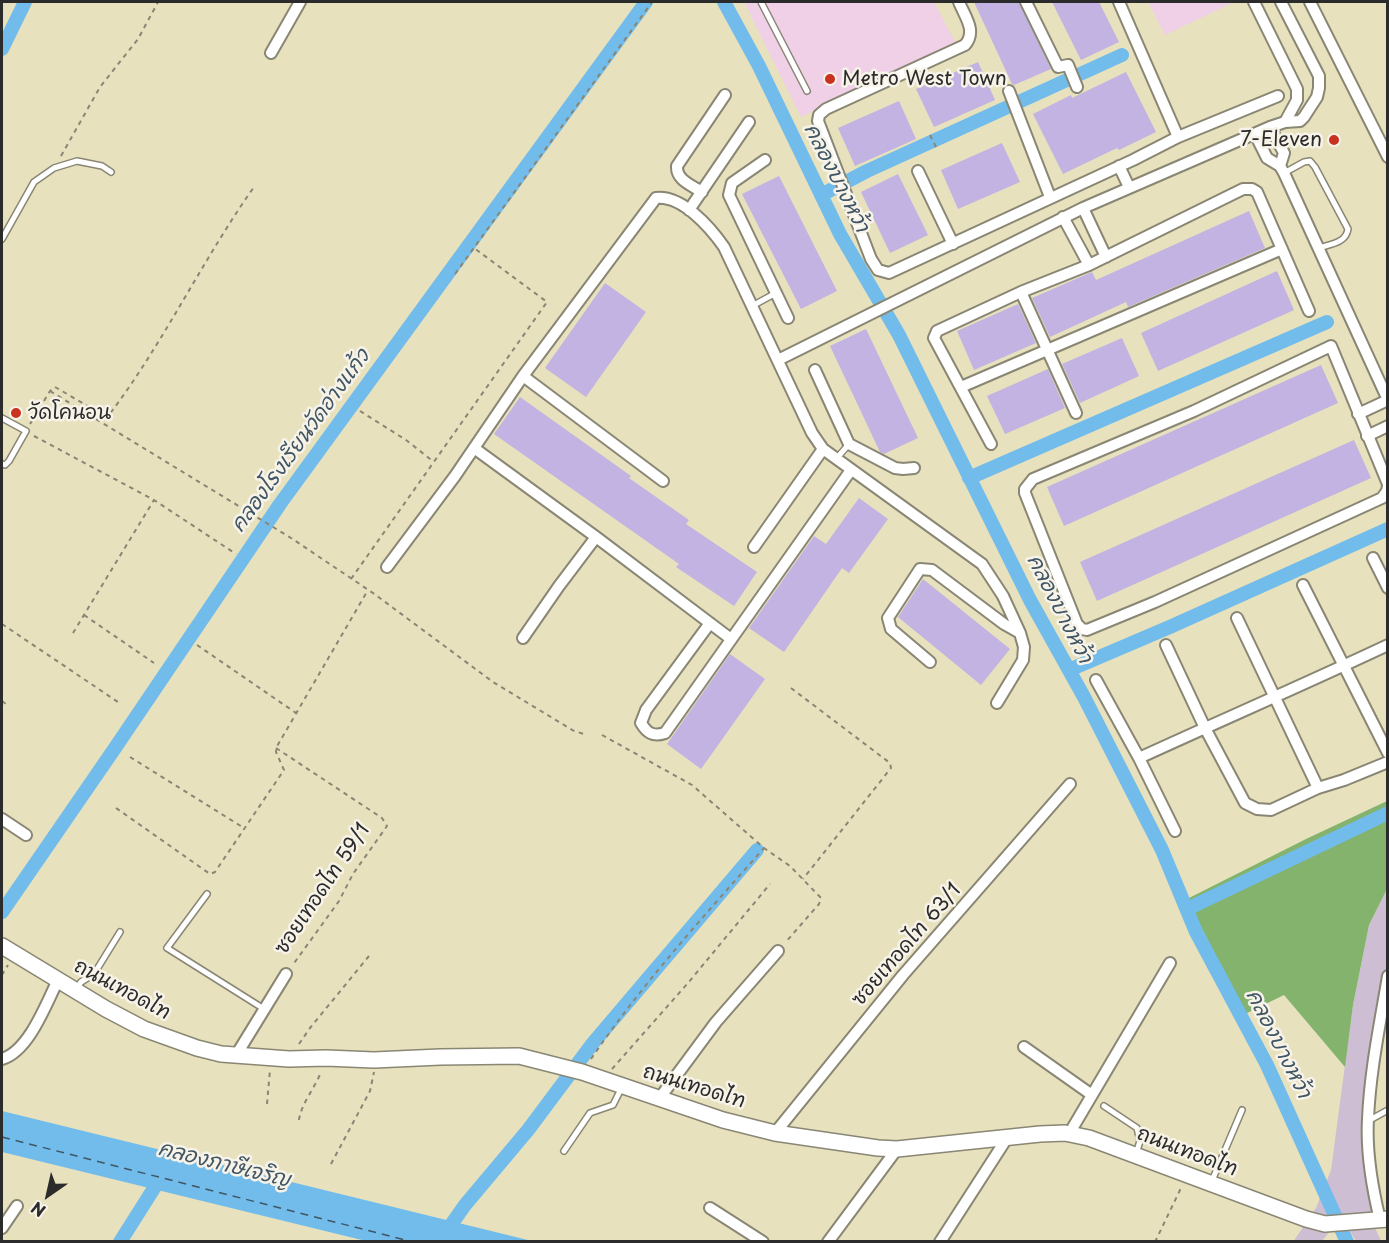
<!DOCTYPE html>
<meta charset="utf-8">
<style>
body{margin:0}
#map{position:relative;width:1389px;height:1243px;overflow:hidden;background:#e7e1be;font-family:"Playpen Sans",sans-serif}
canvas{display:block}
.frame{position:absolute;inset:0;border:3px solid #2b2b2b;pointer-events:none}
.north{position:absolute;left:18px;top:1165px;width:60px;height:60px;-webkit-text-stroke:4px #f7f3e8;paint-order:stroke;rotate:214deg;font-size:16px;font-weight:700;line-height:24px;text-align:center;color:#2b2b2b}
.north::after{content:'';display:block;margin:auto;width:21px;height:27px;background:#2b2b2b;clip-path:polygon(50% 0,100% 100%,50% 72%,0 100%)}
</style>
<div id="map">
<canvas width="1389" height="1243"></canvas>
<div class="frame"></div>
<div class="north">N</div>
</div>
<script>
const c = document.querySelector('canvas').getContext('2d');
c.lineJoin = 'round';
function paint(path, color) { c.fillStyle = color; c.fill(path, 'evenodd'); }
function stroke(path, color, width, dash) { c.strokeStyle = color; c.lineWidth = width; c.lineCap = dash ? 'butt' : 'round'; c.setLineDash(dash || []); c.stroke(path); }
function write(font, color, halo, rows, align = 'center') {
  c.font = font + ' "Playpen Sans","Playpen Sans Thai",sans-serif'; c.lineWidth = 5; c.setLineDash([]); c.textBaseline = 'middle'; c.strokeStyle = halo; c.fillStyle = color; for (const [text, x, y, turn = 0] of rows) {
    c.save(); c.translate(x, y); c.rotate((+turn || 0) * Math.PI / 180); c.textAlign = isNaN(turn) ? turn : align; if (halo) c.strokeText(text, 0, 0); c.fillText(text, 0, 0); c.restore();
  }
}
const built = new Path2D(`
 M 744,2 L 934,2 L 955,42 L 801,117 Z
 M 1148,2 L 1234,2 L 1165,35 Z`);
const industrial = new Path2D(`
 M 1387,889 L 1387,967 L 1380,1000 L 1367,1101 L 1370,1201 L 1376,1230 L 1381,1241 L 1356,1241 L 1350,1231 L 1330,1231 L 1322,1241 L 1293,1242 L 1316,1208 L 1331,1170 L 1353,1005 L 1369,925 Z`);
const forest = new Path2D(`
 M 1387,801 L 1387,889 L 1369,925 L 1353,1005 L 1345,1067 L 1284,995 L 1245,1014 L 1187,899 L 1306,839 Z`);
const water = new Path2D(`
 M 2,1111 L 532,1241 L 366,1241 L 2,1152 Z`);
const canal = new Path2D(`
 M 724,2 L 759,66 L 840,234 L 899,335 L 1030,600 L 1084,697 L 1162,850 L 1196,932 L 1267,1065 L 1347,1242
 M 2,49 L 25,2
 M 821,195 L 867,171 L 1122,55
 M 969,478 L 1327,322
 M 1069,670 L 1172,626 L 1388,529
 M 1187,909 L 1388,813
 M 2,912 L 115,748 L 280,504 L 646,2
 M 120,1242 L 163,1174
 M 439,1242 L 465,1205 L 528,1130 L 593,1043 L 757,850`);
const ferry = new Path2D(`
 M 2,1137 L 413,1242`);
const building = new Path2D(`
 M 974,2 L 1019,2 L 1051,69 L 1014,85 L 1012,84 Z
 M 1052,2 L 1099,2 L 1119,42 L 1081,60 Z
 M 978,62 L 995,100 L 934,127 L 916,89 Z
 M 1126,72 L 1156,132 L 1119,150 L 1117,148 L 1063,174 L 1033,114 L 1071,95 L 1072,98 Z
 M 899,101 L 916,139 L 855,166 L 838,128 Z
 M 1002,143 L 1020,182 L 958,209 L 941,170 Z
 M 898,174 L 928,235 L 890,253 L 861,192 Z
 M 779,176 L 837,291 L 801,309 L 742,194 Z
 M 1249,211 L 1265,248 L 1128,307 L 1126,302 L 1050,337 L 1032,298 L 1092,272 L 1096,280 Z
 M 1277,271 L 1294,310 L 1158,371 L 1141,333 Z
 M 605,283 L 646,312 L 586,397 L 545,368 Z
 M 1018,304 L 1036,343 L 974,370 L 957,331 Z
 M 866,329 L 918,438 L 884,454 L 880,452 L 830,346 Z
 M 1122,338 L 1139,376 L 1080,403 L 1062,364 Z
 M 1321,365 L 1338,403 L 1064,526 L 1047,487 Z
 M 1048,369 L 1065,408 L 1005,434 L 987,396 Z
 M 520,397 L 631,476 L 629,478 L 689,520 L 686,524 L 757,572 L 734,606 L 676,567 L 679,564 L 494,434 Z
 M 1354,440 L 1371,478 L 1097,601 L 1080,562 Z
 M 859,498 L 888,519 L 849,573 L 842,568 L 784,652 L 749,628 L 814,536 L 826,544 Z
 M 923,579 L 1010,649 L 981,685 L 898,617 Z
 M 730,654 L 765,679 L 701,769 L 667,744 Z`);
const path = new Path2D(`
 M 930,135 L 938,151
 M 61,156 L 100,87 L 138,39 L 158,2
 M 455,274 L 652,2
 M 50,391 L 291,538 L 373,593 L 493,682 L 574,731 L 584,734
 M 360,411 L 406,440 L 434,462
 M 30,424 L 50,391 L 55,387 L 100,413 L 109,414 L 112,411 C 165,340 203,259 254,187
 M 34,436 L 154,500 L 236,554
 M 351,579 L 547,302 L 474,248
 M 84,615 L 154,663
 M 2,624 L 118,702
 M 73,633 L 154,500
 M 197,645 L 296,713
 M 791,688 L 890,763 L 891,768 L 803,879
 M 2,701 L 6,704
 M 602,735 L 692,785 L 764,848 L 790,866 L 821,898 L 819,904 L 785,943
 M 276,748 L 382,818 L 387,826 L 353,874 L 339,901 L 292,966
 M 130,757 L 244,828
 M 116,808 L 210,874 L 215,872 L 284,770 L 276,752 L 276,748 L 368,590
 M 2,975 L 8,965
 M 299,1044 L 310,1028 L 369,956
 M 591,1059 C 642,984 703,917 764,848
 M 612,1069 L 688,983 L 770,884
 M 267,1104 L 270,1070
 M 299,1120 C 301,1104 315,1088 321,1072
 M 331,1164 L 370,1091 L 374,1072
 M 1155,1242 L 1181,1188`);
const lane = new Path2D(`
 M 761,2 L 807,91
 M 1284,173 L 1304,162 L 1310,161 L 1315,167 L 1348,229 C 1346,243 1331,244 1319,248
 M 2,239 L 34,182 L 54,168 L 77,161 L 102,166 L 111,172
 M 752,306 L 776,293
 M 2,418 L 26,431 L 9,461 L 5,465 L 2,464
 M 837,458 L 849,444
 M 207,894 L 167,948 L 264,1009
 M 76,989 L 81,982 L 94,974 L 120,932
 M 1104,1106 L 1137,1128 L 1140,1141 L 1136,1154
 M 1368,1121 L 1388,1110
 M 564,1151 L 590,1113 L 613,1105 L 622,1087
 M 1211,1183 L 1242,1110`);
const street = new Path2D(`
 M 959,2 C 965,17 977,31 965,45 L 826,109 L 819,115 L 818,121 L 871,259 L 878,270 L 889,273 L 1133,160 L 1178,137 L 1278,96
 M 1026,2 L 1058,67 L 1068,65 L 1077,87
 M 1119,2 L 1178,137
 M 1254,2 L 1297,89 L 1297,100 L 1285,122
 M 1310,2 L 1388,157
 M 271,53 L 300,2
 M 1009,91 L 1050,197
 M 1270,127 L 1284,153 L 1280,166
 M 1255,134 L 1267,158 L 1280,166 L 1284,173 L 1388,400
 M 765,160 L 732,183 L 729,195 L 788,318
 M 1119,166 L 1129,187
 M 918,171 L 953,244
 M 702,192 C 691,185 676,180 677,166 L 725,95
 M 1083,208 L 1106,257
 M 689,210 L 749,122
 M 1063,217 L 1089,265
 M 1021,292 L 1076,413
 M 778,360 L 1083,208 L 1270,127 L 1285,122 L 1300,121 L 1304,117 L 1317,97 L 1319,88 L 1319,76 L 1281,2
 M 815,370 L 849,444 L 895,468 L 903,469 L 914,468
 M 523,376 L 656,198 C 682,195 710,227 724,247 L 812,433 L 823,449 L 982,564 L 1003,596 L 1020,633 L 1024,647 L 1023,660 L 997,703
 M 961,387 L 1282,249
 M 1358,414 L 1388,400
 M 1367,436 L 1388,426
 M 991,444 L 934,338 L 937,331 L 1021,292 L 1089,265 L 1243,189 L 1252,189 L 1257,192 L 1309,311
 M 474,448 L 596,537 L 731,639
 M 1388,484 L 1331,346 L 1194,411 L 1033,479 L 1025,489 L 1025,493 L 1077,624 L 1082,629 L 1087,630 L 1155,602 L 1382,498 L 1387,491 L 1388,486
 M 754,547 L 823,449
 M 1373,558 L 1388,588
 M 387,567 L 455,476 L 523,376 L 663,481
 M 1303,585 L 1388,753
 M 1237,618 L 1318,788
 M 710,623 L 646,710 L 641,723 C 647,733 653,737 665,733 L 851,470
 M 523,638 L 559,586 L 596,537
 M 1166,645 L 1205,728 L 1245,803 L 1257,809 L 1271,810 L 1318,788 L 1344,780 L 1388,762
 M 930,662 L 891,629 L 888,618 L 920,569 L 932,570 L 1004,624 L 1020,633
 M 1096,680 L 1139,758 L 1175,831
 M 1139,758 C 1222,720 1305,684 1388,645
 M 2,819 L 26,835
 M 1024,1047 L 1092,1095
 M 235,1057 L 286,974
 M 2,1059 C 29,1051 46,1004 58,980
 M 659,1099 L 716,1022 L 778,951
 M 775,1133 L 903,975 L 1070,784
 M 1069,1134 L 1170,963
 M 710,1208 L 763,1242
 M 1380,1220 C 1372,1187 1366,1152 1368,1119 C 1370,1071 1380,1024 1388,976
 M 2,1228 L 17,1206
 M 828,1242 L 897,1149
 M 940,1242 L 1007,1138`);
const secondary = new Path2D(`
 M 2,946 L 106,1009 L 144,1029 L 197,1048 L 221,1054 L 289,1059 L 326,1058 L 374,1060 L 440,1057 L 519,1056 L 582,1072 L 723,1120 L 775,1133 L 878,1148 L 897,1149 L 1040,1134 L 1065,1133 L 1089,1138 L 1306,1219 L 1325,1224 L 1388,1219`);
const markers = [
 [830,79,6,"#c8321e"],
 [1334,140,6,"#c8321e"],
 [16,413,6,"#c8321e"]
];
const poiNames = [
 ["Metro West Town",842,79],
 ["7-Eleven",1322,140,"right"],
 ["วัดโคนอน",28,413]
];
const streetNames = [
 ["ซอยเทอดไท 59/1",323,889,-56],
 ["ซอยเทอดไท 63/1",907,945,-49],
 ["ถนนเทอดไท",122,990,28],
 ["ถนนเทอดไท",694,1087,17],
 ["ถนนเทอดไท",1187,1152,21]
];
const waterNames = [
 ["คลองบางหว้า",836,178,63],
 ["คลองโรงเรียนวัดอ่างแก้ว",301,441,-54],
 ["คลองบางหว้า",1059,609,63],
 ["คลองบางหว้า",1278,1044,63],
 ["คลองภาษีเจริญ",224,1165,14]
];
paint(built, '#efd0e7');
paint(industrial, '#cdbed3');
paint(forest, '#84b36d');
paint(water, '#71bceb');
stroke(canal, '#71bceb', 14);
stroke(ferry, '#405665', 1.5, [8, 6]);
paint(building, '#c2b3e2');
stroke(lane, '#898674', 8);
stroke(street, '#898674', 14);
stroke(secondary, '#898674', 18);
stroke(path, '#898674', 2, [4.5, 4.5]);
stroke(lane, '#fff', 5);
stroke(street, '#fff', 10);
stroke(secondary, '#fff', 15);
for (const [x, y, r, color] of markers) { const dot = new Path2D(); dot.arc(x, y, r, 0, 2 * Math.PI); c.fillStyle = color; c.fill(dot); stroke(dot, '#f7f3e8', 2); }
write('20px', '#2b2b2b', '#f7f3e8', poiNames, 'left');
write('20px', '#2b2b2b', '#f7f3e8', streetNames);
write('italic 21px', '#405665', '#f7f3e8', waterNames);
</script>
